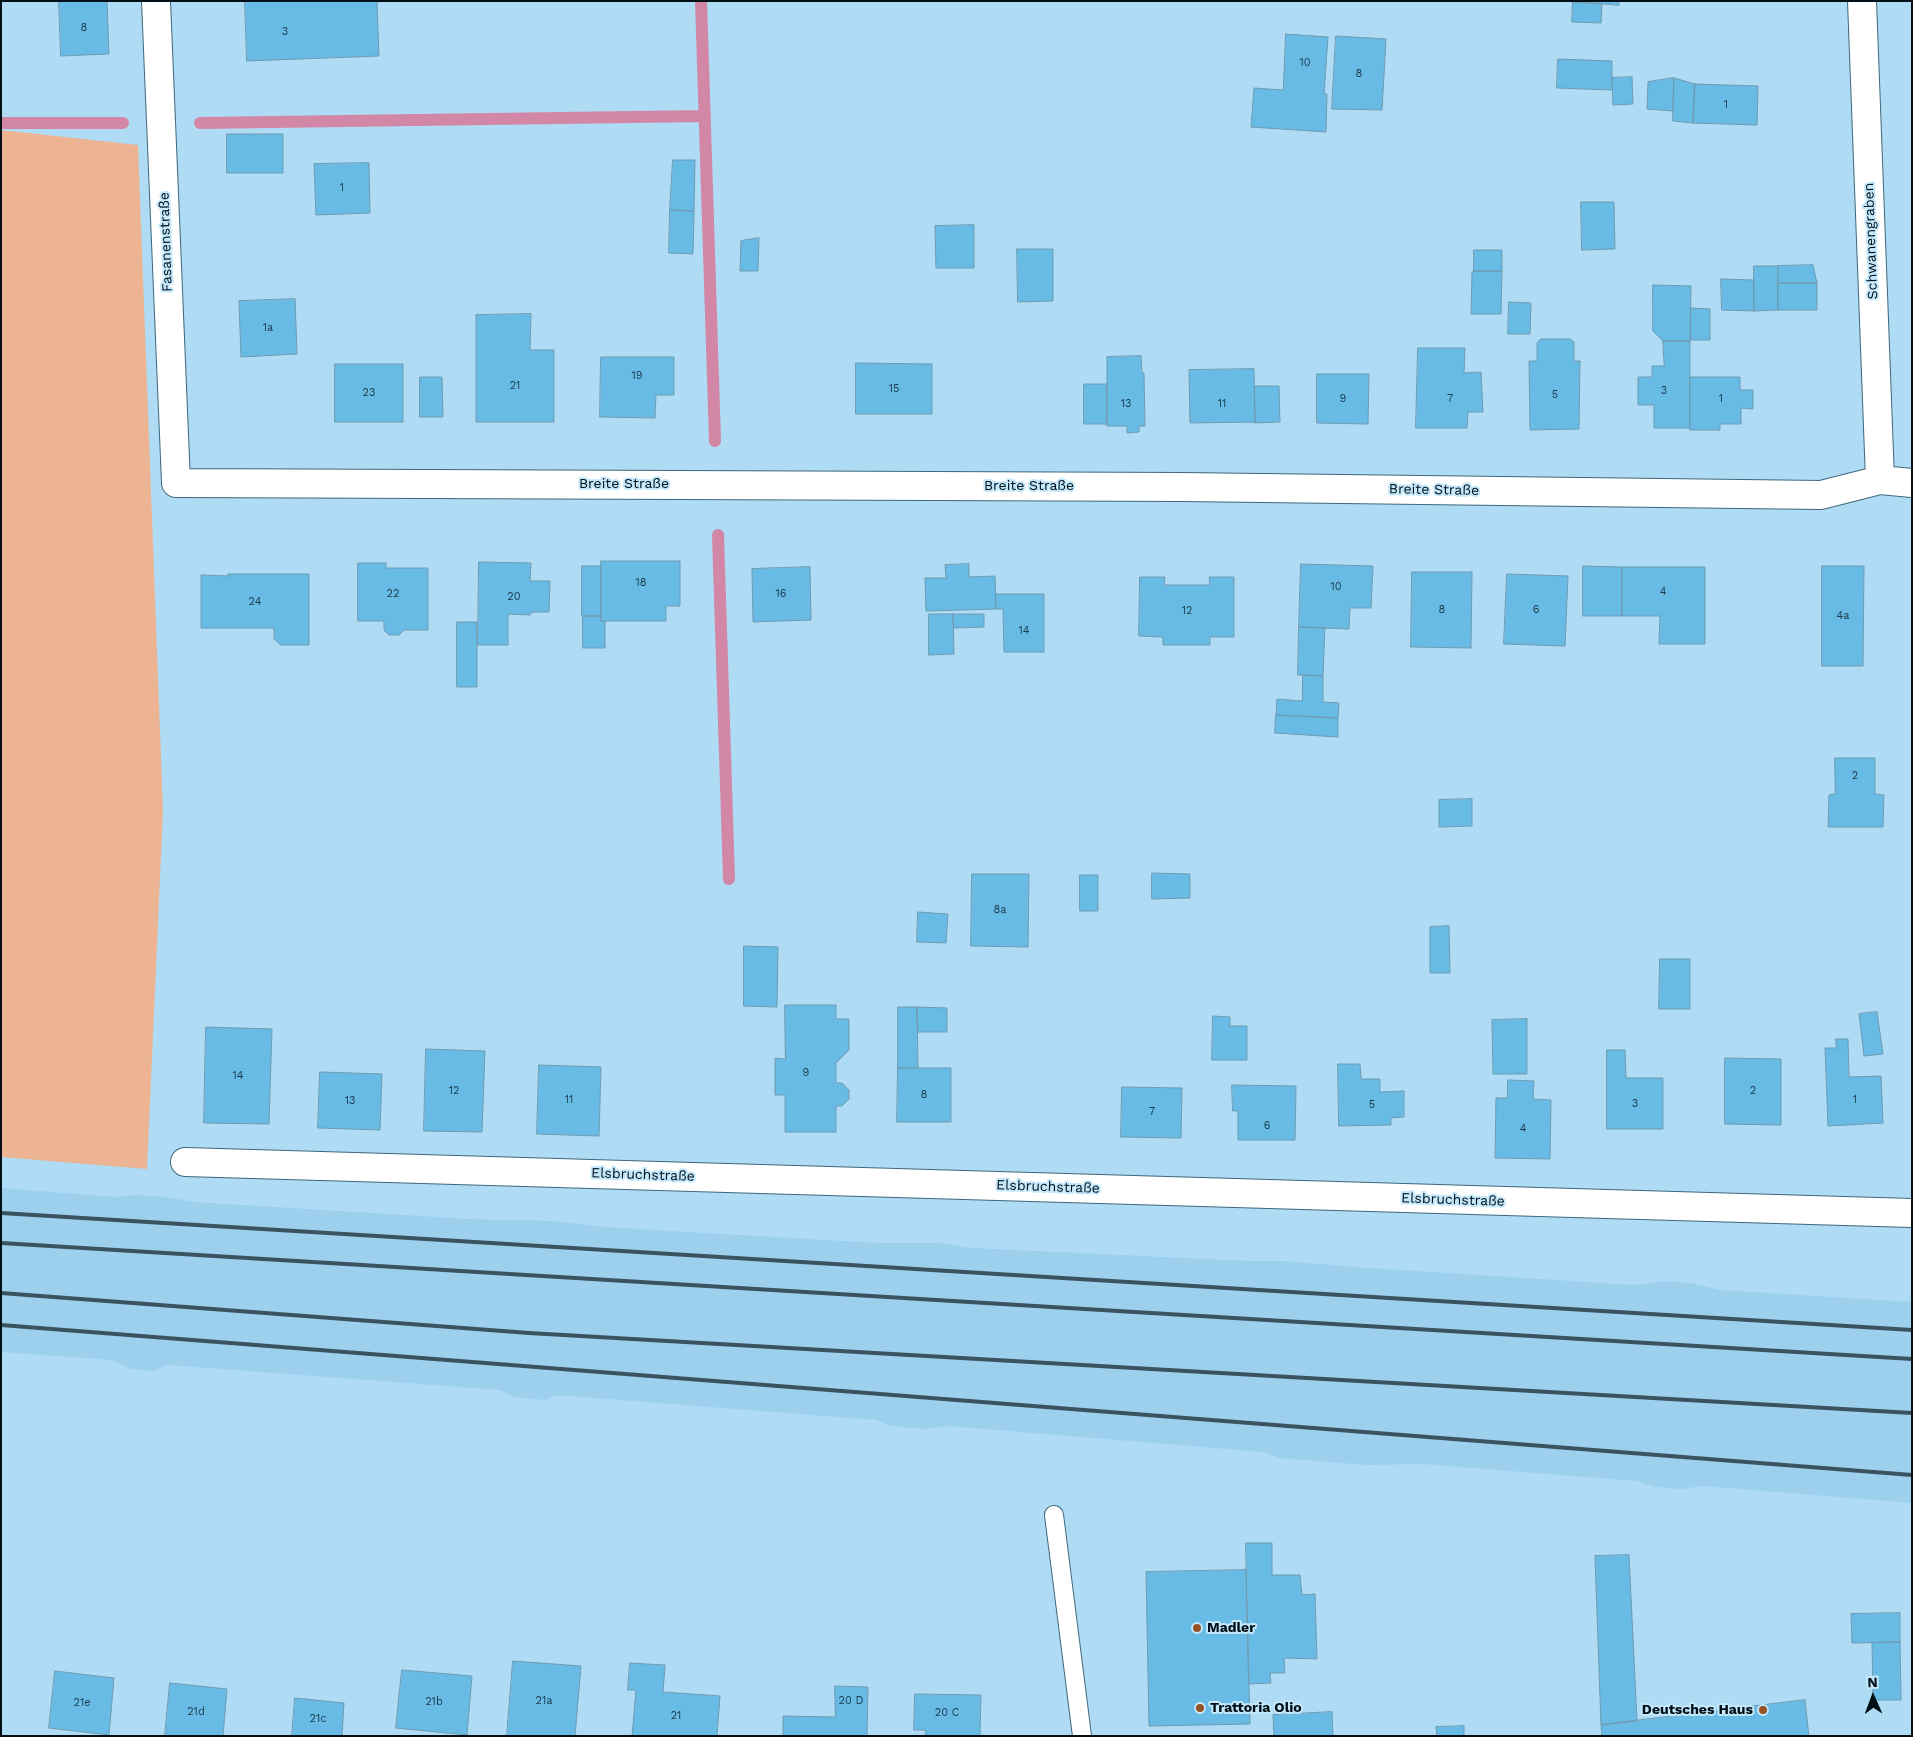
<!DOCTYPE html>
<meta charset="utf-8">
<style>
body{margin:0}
#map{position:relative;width:1913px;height:1737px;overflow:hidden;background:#afdcf4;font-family:"Work Sans",sans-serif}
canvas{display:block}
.frame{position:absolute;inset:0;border:2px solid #010f17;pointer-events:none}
.north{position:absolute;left:1848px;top:1672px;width:50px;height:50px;-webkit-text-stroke:4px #c4e8fb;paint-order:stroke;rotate:358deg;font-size:14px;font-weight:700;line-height:20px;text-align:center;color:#010f17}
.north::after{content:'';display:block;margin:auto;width:18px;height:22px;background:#010f17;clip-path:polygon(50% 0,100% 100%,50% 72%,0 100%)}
</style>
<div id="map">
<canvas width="1913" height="1737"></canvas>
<div class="frame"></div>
<div class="north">N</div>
</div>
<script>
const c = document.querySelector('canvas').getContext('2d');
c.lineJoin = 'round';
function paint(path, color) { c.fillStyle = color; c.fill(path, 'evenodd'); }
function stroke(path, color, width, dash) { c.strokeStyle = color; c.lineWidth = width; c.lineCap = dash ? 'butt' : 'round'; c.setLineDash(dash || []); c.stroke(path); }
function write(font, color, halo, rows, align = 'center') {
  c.font = font + ' "Work Sans",sans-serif'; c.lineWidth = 4; c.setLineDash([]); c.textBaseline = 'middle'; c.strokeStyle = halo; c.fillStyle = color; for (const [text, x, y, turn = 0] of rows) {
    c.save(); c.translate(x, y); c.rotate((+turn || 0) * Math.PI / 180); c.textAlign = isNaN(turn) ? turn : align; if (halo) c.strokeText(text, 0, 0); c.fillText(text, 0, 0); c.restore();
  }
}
const built = new Path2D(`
 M 1,1188 L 116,1197 L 137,1195 L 166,1197 L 195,1202 L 469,1219 L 551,1221 L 604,1227 L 878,1243 L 939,1243 L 972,1248 L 1250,1261 L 1284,1261 L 1355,1267 L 1633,1285 L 1663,1281 L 1691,1283 L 1721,1290 L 1912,1302 L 1912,1503 L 1703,1486 L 1681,1489 L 1655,1487 L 1636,1481 L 1422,1464 L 1366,1465 L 1279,1458 L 1263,1452 L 948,1426 L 926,1429 L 891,1426 L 876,1420 L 556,1395 L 545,1400 L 513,1397 L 500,1390 L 168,1365 L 152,1371 L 130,1369 L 112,1360 L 1,1352 Z`);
const green = new Path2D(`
 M 1,130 L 138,145 L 163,811 L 147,1169 L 1,1157 Z`);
const stream = new Path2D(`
 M 701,1 L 715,441
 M 1,123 L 123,123
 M 200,123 L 705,116
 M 718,535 L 729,879`);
const building = new Path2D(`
 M 59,1 L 107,1 L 109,54 L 61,56 Z
 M 245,1 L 377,1 L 379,56 L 247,61 Z
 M 1573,1 L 1619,1 L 1619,5 Z
 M 1573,2 L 1602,4 L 1601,23 L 1572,22 Z
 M 1286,34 L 1328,37 L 1324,94 L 1327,94 L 1326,132 L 1251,127 L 1254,88 L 1283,90 Z
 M 1336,36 L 1386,39 L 1382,110 L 1332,109 Z
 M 1558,59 L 1612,61 L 1612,90 L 1557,88 Z
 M 1632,77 L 1633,104 L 1613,105 L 1612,78 Z
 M 1674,78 L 1673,111 L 1647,109 L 1648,82 Z
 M 1674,78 L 1695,84 L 1693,123 L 1673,121 Z
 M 1695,84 L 1758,86 L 1757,125 L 1693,123 Z
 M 227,134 L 283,134 L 283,173 L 227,173 Z
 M 673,160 L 695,160 L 694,211 L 670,210 Z
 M 369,163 L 370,213 L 316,215 L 314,164 Z
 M 1581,202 L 1614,202 L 1615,249 L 1582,250 Z
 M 670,210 L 694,211 L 693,254 L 669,253 Z
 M 974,225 L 974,268 L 936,268 L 935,226 Z
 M 759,238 L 758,271 L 740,271 L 741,241 Z
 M 1017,249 L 1053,249 L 1053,301 L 1018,302 Z
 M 1474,250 L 1502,250 L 1502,271 L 1474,271 Z
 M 1813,265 L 1817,283 L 1778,283 L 1778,266 Z
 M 1754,266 L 1778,266 L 1778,310 L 1754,311 Z
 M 1474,271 L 1502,271 L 1501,314 L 1471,314 L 1472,272 Z
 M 1721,279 L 1754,280 L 1754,311 L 1722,310 Z
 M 1778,283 L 1817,283 L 1817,310 L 1778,310 Z
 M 1653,285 L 1691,286 L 1690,341 L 1663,341 L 1653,331 Z
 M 295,299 L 297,354 L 241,357 L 239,301 Z
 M 1509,302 L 1531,303 L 1530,334 L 1508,334 Z
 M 1691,308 L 1710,309 L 1710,340 L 1691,340 Z
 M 531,314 L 530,350 L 554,350 L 554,422 L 476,422 L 476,315 Z
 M 1541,339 L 1570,339 L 1574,342 L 1574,361 L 1580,361 L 1579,429 L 1530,430 L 1529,361 L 1537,361 L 1537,343 Z
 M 1663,341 L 1690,341 L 1690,428 L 1654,428 L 1654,405 L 1638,405 L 1638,377 L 1652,377 L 1652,366 L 1664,366 Z
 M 1418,348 L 1465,348 L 1464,373 L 1481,372 L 1483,412 L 1468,412 L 1467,428 L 1416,428 Z
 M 1141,356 L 1142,373 L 1144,373 L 1145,426 L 1139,426 L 1139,432 L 1127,433 L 1127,426 L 1107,426 L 1107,357 Z
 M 601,357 L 674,357 L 674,395 L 656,395 L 655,418 L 600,417 Z
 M 856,363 L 932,364 L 932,414 L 856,414 Z
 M 335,364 L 403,364 L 403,422 L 335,422 Z
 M 1254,369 L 1255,422 L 1190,423 L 1189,370 Z
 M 1317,374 L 1369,374 L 1368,424 L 1317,423 Z
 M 420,377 L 442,377 L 443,417 L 420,417 Z
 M 1690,377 L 1740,377 L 1740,390 L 1753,390 L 1753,409 L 1741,408 L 1741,424 L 1720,424 L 1720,430 L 1690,430 Z
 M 1084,384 L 1107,384 L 1107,424 L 1084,424 Z
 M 1255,386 L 1279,386 L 1280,422 L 1255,423 Z
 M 601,561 L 680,561 L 680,606 L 666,606 L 666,621 L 601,621 Z
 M 479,562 L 531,563 L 530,581 L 550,581 L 549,612 L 531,612 L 530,615 L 508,614 L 508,645 L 478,645 Z
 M 358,563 L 386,563 L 386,568 L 428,568 L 428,630 L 404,630 L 399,635 L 389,635 L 384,630 L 384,621 L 358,621 Z
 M 969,564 L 969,577 L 995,576 L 996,609 L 926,611 L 925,578 L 946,578 L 945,565 Z
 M 1301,564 L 1373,566 L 1371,608 L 1350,608 L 1349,629 L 1299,627 Z
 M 582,566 L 601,566 L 601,616 L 582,616 Z
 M 1583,566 L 1622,567 L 1622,616 L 1583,616 Z
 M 1822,566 L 1864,566 L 1863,666 L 1822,666 Z
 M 810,567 L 811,620 L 753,622 L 752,569 Z
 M 1622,567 L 1705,567 L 1705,644 L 1659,644 L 1660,616 L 1622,616 Z
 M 1412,572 L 1472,572 L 1471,648 L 1411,647 Z
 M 228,574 L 309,574 L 309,645 L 281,645 L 274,639 L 274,628 L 201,628 L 201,575 L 228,576 Z
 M 1507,574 L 1568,576 L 1565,646 L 1504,644 Z
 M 1140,577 L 1165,577 L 1164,585 L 1210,585 L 1209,577 L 1234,577 L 1234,637 L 1210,637 L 1210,645 L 1163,645 L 1163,637 L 1139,636 Z
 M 996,594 L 1044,594 L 1044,652 L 1004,652 L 1003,609 L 996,609 Z
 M 929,614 L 953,614 L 954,654 L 929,655 Z
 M 953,614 L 984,614 L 984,627 L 954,628 Z
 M 583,616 L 601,616 L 601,621 L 605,621 L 605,648 L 583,648 Z
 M 457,622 L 477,622 L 477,687 L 457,687 Z
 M 1299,627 L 1325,628 L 1323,676 L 1298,675 Z
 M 1303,675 L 1323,676 L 1323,702 L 1339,703 L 1338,718 L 1276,715 L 1277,699 L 1302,701 Z
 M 1276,715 L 1338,718 L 1338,737 L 1275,733 Z
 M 1835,758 L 1875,758 L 1875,794 L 1884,795 L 1883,827 L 1828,827 L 1829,795 L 1835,794 Z
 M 1472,799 L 1472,826 L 1439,827 L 1439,800 Z
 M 1152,873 L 1190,874 L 1190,898 L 1152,899 Z
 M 972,874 L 1029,874 L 1028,947 L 971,946 Z
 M 1080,875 L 1098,875 L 1098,911 L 1080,911 Z
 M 918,912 L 948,914 L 946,943 L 917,942 Z
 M 1449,926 L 1450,973 L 1430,973 L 1430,927 Z
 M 744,946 L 778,947 L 777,1007 L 744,1006 Z
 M 1660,959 L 1690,959 L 1690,1009 L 1659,1009 Z
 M 785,1005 L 836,1005 L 836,1019 L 849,1019 L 849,1050 L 836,1063 L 836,1083 L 842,1083 L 849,1090 L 849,1099 L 842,1106 L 836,1106 L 836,1132 L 785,1132 L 785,1095 L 775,1095 L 775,1058 L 785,1059 Z
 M 898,1007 L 917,1007 L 918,1068 L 898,1068 Z
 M 917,1007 L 947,1008 L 947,1032 L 918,1032 Z
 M 1877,1012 L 1883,1054 L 1864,1056 L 1859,1014 Z
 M 1213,1016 L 1230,1017 L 1230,1026 L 1247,1026 L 1247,1060 L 1212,1060 Z
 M 1527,1019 L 1527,1074 L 1493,1074 L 1492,1020 Z
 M 206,1027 L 272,1029 L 269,1124 L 204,1123 Z
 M 1836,1039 L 1848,1039 L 1849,1077 L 1881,1076 L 1883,1123 L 1828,1126 L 1825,1048 L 1836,1048 Z
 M 426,1049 L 485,1051 L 482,1132 L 424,1131 Z
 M 1607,1050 L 1625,1050 L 1626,1078 L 1663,1078 L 1663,1129 L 1607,1129 Z
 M 1725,1058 L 1781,1059 L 1781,1125 L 1725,1124 Z
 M 1338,1064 L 1360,1064 L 1361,1079 L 1380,1079 L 1380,1092 L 1404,1091 L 1404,1117 L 1391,1118 L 1391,1125 L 1339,1126 Z
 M 539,1065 L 601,1067 L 599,1136 L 537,1134 Z
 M 898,1068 L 951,1068 L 951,1122 L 897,1122 Z
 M 320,1072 L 382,1074 L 380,1130 L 318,1128 Z
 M 1508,1080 L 1534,1081 L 1533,1099 L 1551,1100 L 1550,1159 L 1495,1158 L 1496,1098 L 1507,1098 Z
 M 1232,1085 L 1296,1086 L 1295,1140 L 1238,1140 L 1238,1111 L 1233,1111 Z
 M 1122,1087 L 1182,1088 L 1181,1138 L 1121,1137 Z
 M 1246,1543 L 1272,1543 L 1272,1575 L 1300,1575 L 1302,1595 L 1315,1594 L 1317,1659 L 1284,1658 L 1285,1673 L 1270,1673 L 1271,1683 L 1249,1684 Z
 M 1629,1555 L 1637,1721 L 1601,1725 L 1595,1556 Z
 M 1246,1570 L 1250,1724 L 1149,1726 L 1146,1572 Z
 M 1900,1613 L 1900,1642 L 1852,1643 L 1851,1614 Z
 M 1900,1642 L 1901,1700 L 1873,1700 L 1872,1643 Z
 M 513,1661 L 581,1666 L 575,1736 L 507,1736 Z
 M 630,1663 L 665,1665 L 663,1692 L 720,1696 L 717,1736 L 632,1736 L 636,1690 L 628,1690 Z
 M 402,1670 L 472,1676 L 467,1735 L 396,1728 Z
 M 55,1671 L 114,1678 L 109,1735 L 49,1728 Z
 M 170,1683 L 227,1689 L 223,1736 L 165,1736 Z
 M 835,1686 L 868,1687 L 867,1736 L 783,1736 L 783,1716 L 835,1717 Z
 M 915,1694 L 981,1695 L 980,1736 L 925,1736 L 926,1730 L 914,1730 Z
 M 295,1698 L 344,1703 L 342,1736 L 292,1736 Z
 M 1805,1700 L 1809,1736 L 1602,1736 L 1601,1725 Z
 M 1332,1712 L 1333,1736 L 1274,1736 L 1273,1715 Z
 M 1464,1726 L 1464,1736 L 1437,1736 L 1436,1727 Z`);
const lane = new Path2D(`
 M 1054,1515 L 1082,1736`);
const street = new Path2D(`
 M 156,1 L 176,483 L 1182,487 L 1821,495 L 1880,480 L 1912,483
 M 1862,1 L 1880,480
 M 185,1162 L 1912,1213`);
const rail = new Path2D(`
 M 1,1213 L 1912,1330
 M 1,1243 C 638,1286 1275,1317 1912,1359
 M 1,1293 L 529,1333 L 1912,1413
 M 1,1325 L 1912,1475`);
const markers = [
 [1197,1628,5,"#955223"],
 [1200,1708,5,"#955223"],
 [1763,1710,5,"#955223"]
];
const numberNames = [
 ["8",84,28],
 ["3",285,32],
 ["10",1305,63],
 ["8",1359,74],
 ["1",1726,105],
 ["1",342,188],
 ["1a",268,328],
 ["19",637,376],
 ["21",515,386],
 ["15",894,389],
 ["3",1664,391],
 ["23",369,393],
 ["5",1555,395],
 ["9",1343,399],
 ["7",1450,399],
 ["1",1721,399],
 ["13",1126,404],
 ["11",1222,404],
 ["18",641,583],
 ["10",1336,587],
 ["4",1663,592],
 ["22",393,594],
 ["16",781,594],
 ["20",514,597],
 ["24",255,602],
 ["8",1442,610],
 ["6",1536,610],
 ["12",1187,611],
 ["4a",1843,616],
 ["14",1024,631],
 ["2",1855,776],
 ["8a",1000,910],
 ["9",806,1073],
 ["14",238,1076],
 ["12",454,1091],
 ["2",1753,1091],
 ["8",924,1095],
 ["11",569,1100],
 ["1",1855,1100],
 ["13",350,1101],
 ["3",1635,1104],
 ["5",1372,1105],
 ["7",1152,1112],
 ["6",1267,1126],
 ["4",1523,1129],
 ["21a",544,1701],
 ["20 D",851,1701],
 ["21b",434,1702],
 ["21e",82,1703],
 ["21d",196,1712],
 ["20 C",947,1713],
 ["21",676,1716],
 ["21c",318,1719]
];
const streetNames = [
 ["Schwanengraben",1871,241,-92],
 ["Fasanenstraße",166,242,-92],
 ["Breite Straße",624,484],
 ["Breite Straße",1029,486],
 ["Breite Straße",1434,490,1],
 ["Elsbruchstraße",643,1175,2],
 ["Elsbruchstraße",1048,1187,2],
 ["Elsbruchstraße",1453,1200,2]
];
const poiNames = [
 ["Madler",1207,1628],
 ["Trattoria Olio",1210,1708],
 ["Deutsches Haus",1753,1710,"right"]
];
paint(built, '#9cd0ec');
paint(green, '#ecb492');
stroke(stream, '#d287a7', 12);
paint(building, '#68bbe5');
stroke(building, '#709ab1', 1);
stroke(lane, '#3e677d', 20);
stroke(street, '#3e677d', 30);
stroke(lane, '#fff', 18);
stroke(street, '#fff', 28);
stroke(rail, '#3b5361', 4);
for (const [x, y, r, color] of markers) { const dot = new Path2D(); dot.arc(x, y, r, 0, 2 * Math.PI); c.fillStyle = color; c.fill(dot); stroke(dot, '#c4e8fb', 2); }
write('11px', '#1b3a4a', null, numberNames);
write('14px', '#010f17', '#c4e8fb', streetNames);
write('bold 14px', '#010f17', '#c4e8fb', poiNames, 'left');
</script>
